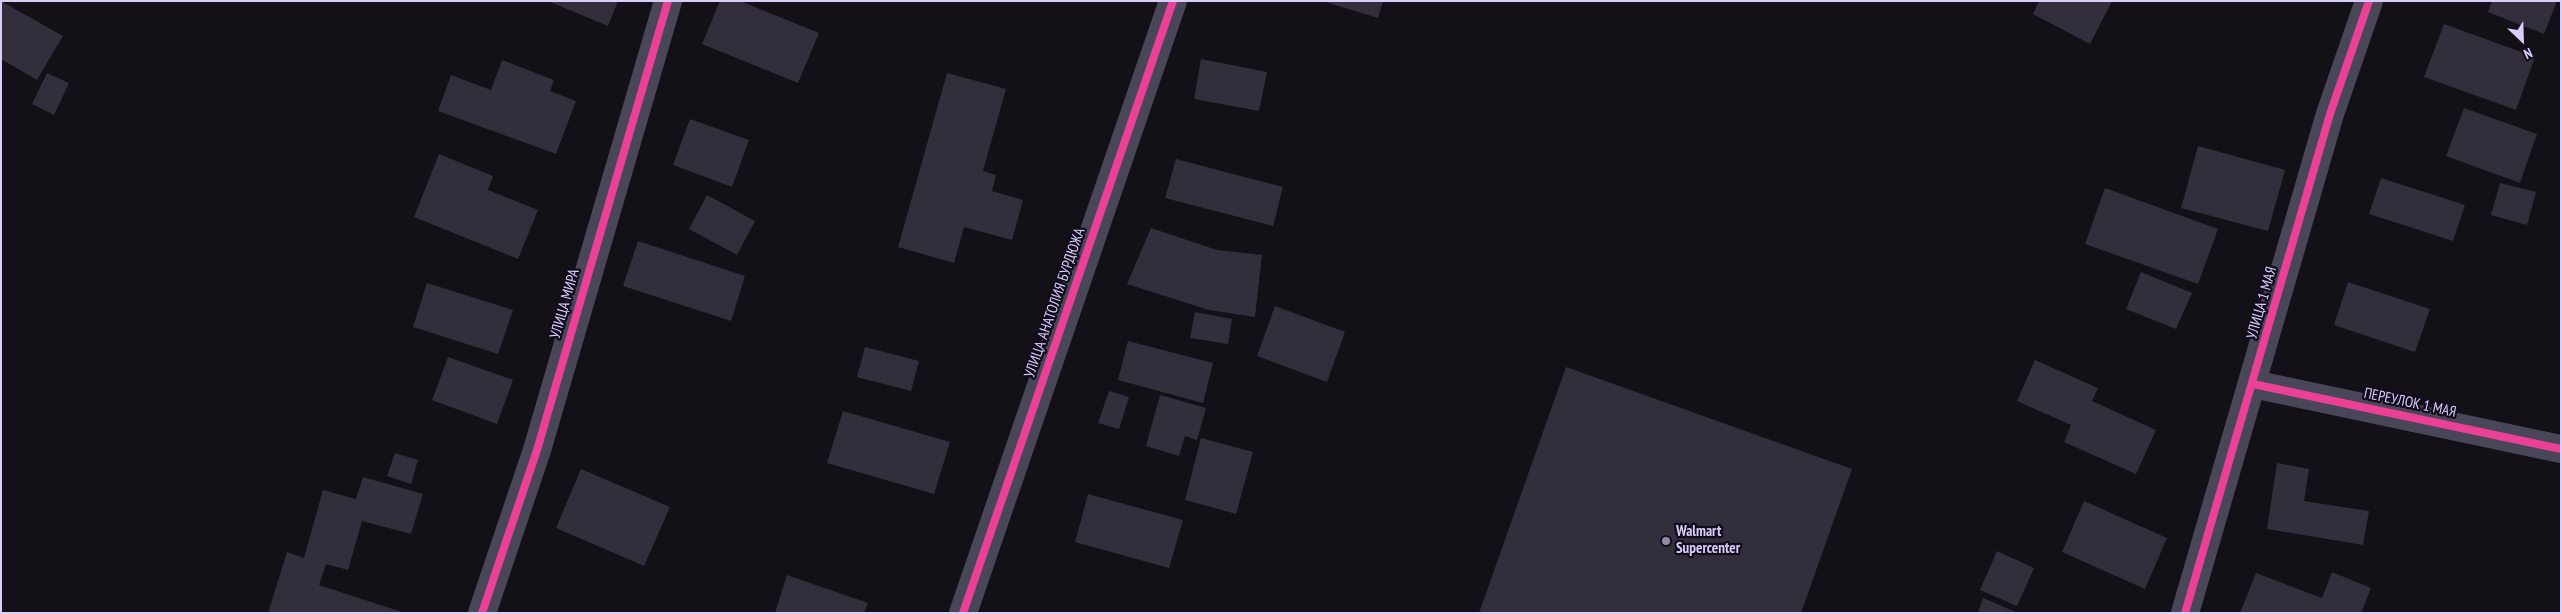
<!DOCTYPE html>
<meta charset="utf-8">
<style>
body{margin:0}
#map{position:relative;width:2562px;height:614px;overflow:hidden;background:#131018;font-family:"PT Sans Narrow",sans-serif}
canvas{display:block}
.frame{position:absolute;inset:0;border:2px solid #d9cdfa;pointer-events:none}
.north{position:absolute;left:2497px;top:15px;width:50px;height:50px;-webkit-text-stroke:4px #120d1c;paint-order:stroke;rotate:156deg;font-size:14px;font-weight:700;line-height:20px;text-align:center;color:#d9cdfa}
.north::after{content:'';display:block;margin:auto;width:18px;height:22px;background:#d9cdfa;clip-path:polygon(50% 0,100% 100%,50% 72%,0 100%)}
</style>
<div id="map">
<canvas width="2562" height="614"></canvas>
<div class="frame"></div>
<div class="north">N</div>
</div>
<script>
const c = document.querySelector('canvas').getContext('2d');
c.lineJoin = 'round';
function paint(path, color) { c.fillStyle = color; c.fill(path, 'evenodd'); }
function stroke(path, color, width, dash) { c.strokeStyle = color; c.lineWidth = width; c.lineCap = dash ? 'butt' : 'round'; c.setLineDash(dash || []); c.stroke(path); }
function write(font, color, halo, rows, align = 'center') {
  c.font = font + ' "PT Sans Narrow",sans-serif'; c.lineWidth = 4.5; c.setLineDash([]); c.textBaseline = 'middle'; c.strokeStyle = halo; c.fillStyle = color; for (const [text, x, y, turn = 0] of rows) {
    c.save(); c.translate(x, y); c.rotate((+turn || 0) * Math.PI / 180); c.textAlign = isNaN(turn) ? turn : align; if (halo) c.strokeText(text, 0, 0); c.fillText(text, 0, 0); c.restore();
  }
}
const building = new Path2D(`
 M 1,1 L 63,36 L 37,80 L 1,59 Z
 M 548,1 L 618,1 L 608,26 Z
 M 720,1 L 740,1 L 819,33 L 798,83 L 702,44 Z
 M 1322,1 L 1383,1 L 1378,18 Z
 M 2039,1 L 2112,1 L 2090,44 L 2033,14 Z
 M 2492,1 L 2557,1 L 2544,34 L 2488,12 Z
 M 2444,24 L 2535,57 L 2516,110 L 2424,77 Z
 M 1201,59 L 1267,72 L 1259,111 L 1194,99 Z
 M 502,60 L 554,80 L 550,91 L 576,101 L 556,154 L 438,111 L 451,75 L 491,90 Z
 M 47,73 L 69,83 L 54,115 L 32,104 Z
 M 947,73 L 1006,89 L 983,171 L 996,175 L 992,191 L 1023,200 L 1012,240 L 964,227 L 954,263 L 898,247 Z
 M 2464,108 L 2537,134 L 2520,183 L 2446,156 Z
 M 690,119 L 749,140 L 732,187 L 673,165 Z
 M 2198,146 L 2285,170 L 2268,231 L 2181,208 Z
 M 439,154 L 493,176 L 488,190 L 538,210 L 518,259 L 414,217 Z
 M 1176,159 L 1283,187 L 1273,226 L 1165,198 Z
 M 2381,178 L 2465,205 L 2453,241 L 2369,214 Z
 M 2500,183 L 2536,192 L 2527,225 L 2491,215 Z
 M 2105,188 L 2218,229 L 2198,284 L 2085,244 Z
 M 707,195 L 755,221 L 737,255 L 689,229 Z
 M 1151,228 L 1217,250 L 1262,255 L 1255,317 L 1209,310 L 1127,284 Z
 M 638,241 L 745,276 L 731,321 L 623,286 Z
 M 2141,272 L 2192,293 L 2176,329 L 2126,309 Z
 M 2348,282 L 2430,309 L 2415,352 L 2334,325 Z
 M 427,283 L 513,310 L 498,354 L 413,327 Z
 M 1275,306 L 1345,332 L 1327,382 L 1257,356 Z
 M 1195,312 L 1232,319 L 1228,344 L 1190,338 Z
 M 1128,341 L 1213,363 L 1203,403 L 1118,380 Z
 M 865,347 L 919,361 L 911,391 L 857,377 Z
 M 448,357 L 513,380 L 497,424 L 432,400 Z
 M 2035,360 L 2098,388 L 2092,401 L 2156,430 L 2136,474 L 2064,442 L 2071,425 L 2017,401 Z
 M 1566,367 L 1852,469 L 1801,613 L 1479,613 Z
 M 1109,391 L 1129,397 L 1119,429 L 1098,423 Z
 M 1160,395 L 1206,408 L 1197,440 L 1185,436 L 1179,456 L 1146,446 Z
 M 843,411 L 950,442 L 934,494 L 827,463 Z
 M 1201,438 L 1253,452 L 1236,514 L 1185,500 Z
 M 395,453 L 418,460 L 411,484 L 387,476 Z
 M 2277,463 L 2309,469 L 2304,501 L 2369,511 L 2363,545 L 2267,529 Z
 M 581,469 L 670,507 L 644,566 L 556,528 Z
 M 363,477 L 423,494 L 411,534 L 362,521 L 348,570 L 326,564 L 319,585 L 405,613 L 268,613 L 287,552 L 304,558 L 323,490 L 356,499 Z
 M 1088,494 L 1183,520 L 1169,568 L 1075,542 Z
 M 2084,501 L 2167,538 L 2145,589 L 2062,552 Z
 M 1997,551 L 2034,568 L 2017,606 L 1980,590 Z
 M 2332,572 L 2371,588 L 2361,613 L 2240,613 L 2256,573 L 2322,598 Z
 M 787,575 L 868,603 L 864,613 L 775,613 Z
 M 1983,598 L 2018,613 L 1978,613 Z`);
const minor = new Path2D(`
 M 2253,384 L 2561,449
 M 482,613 L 537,450 L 668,1
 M 963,613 L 1173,1
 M 2185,613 L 2330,114 L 2369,1`);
const cycleway = new Path2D(`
 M 2253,384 L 2561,449
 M 482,613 L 537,450 L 668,1
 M 963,613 L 1173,1
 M 2185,613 L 2330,114 L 2369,1`);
const markers = [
 [1666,541,5,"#948bab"]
];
const streetNames = [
 ["УЛИЦА АНАТОЛИЯ БУРДЮЖА",1055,303,-71],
 ["УЛИЦА 1 МАЯ",2262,303,-74],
 ["УЛИЦА МИРА",565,304,-74],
 ["ПЕРЕУЛОК 1 МАЯ",2410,403,12]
];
const poiNames = [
 ["Walmart",1676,532],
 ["Supercenter",1676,549]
];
paint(building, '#322e3b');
stroke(minor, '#494658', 28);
stroke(cycleway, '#ea4096', 8);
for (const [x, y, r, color] of markers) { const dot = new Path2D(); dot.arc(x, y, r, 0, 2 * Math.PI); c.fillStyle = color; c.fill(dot); stroke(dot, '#120d1c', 2); }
write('15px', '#d9cdfa', '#120d1c', streetNames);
write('bold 15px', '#d9cdfa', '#120d1c', poiNames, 'left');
</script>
